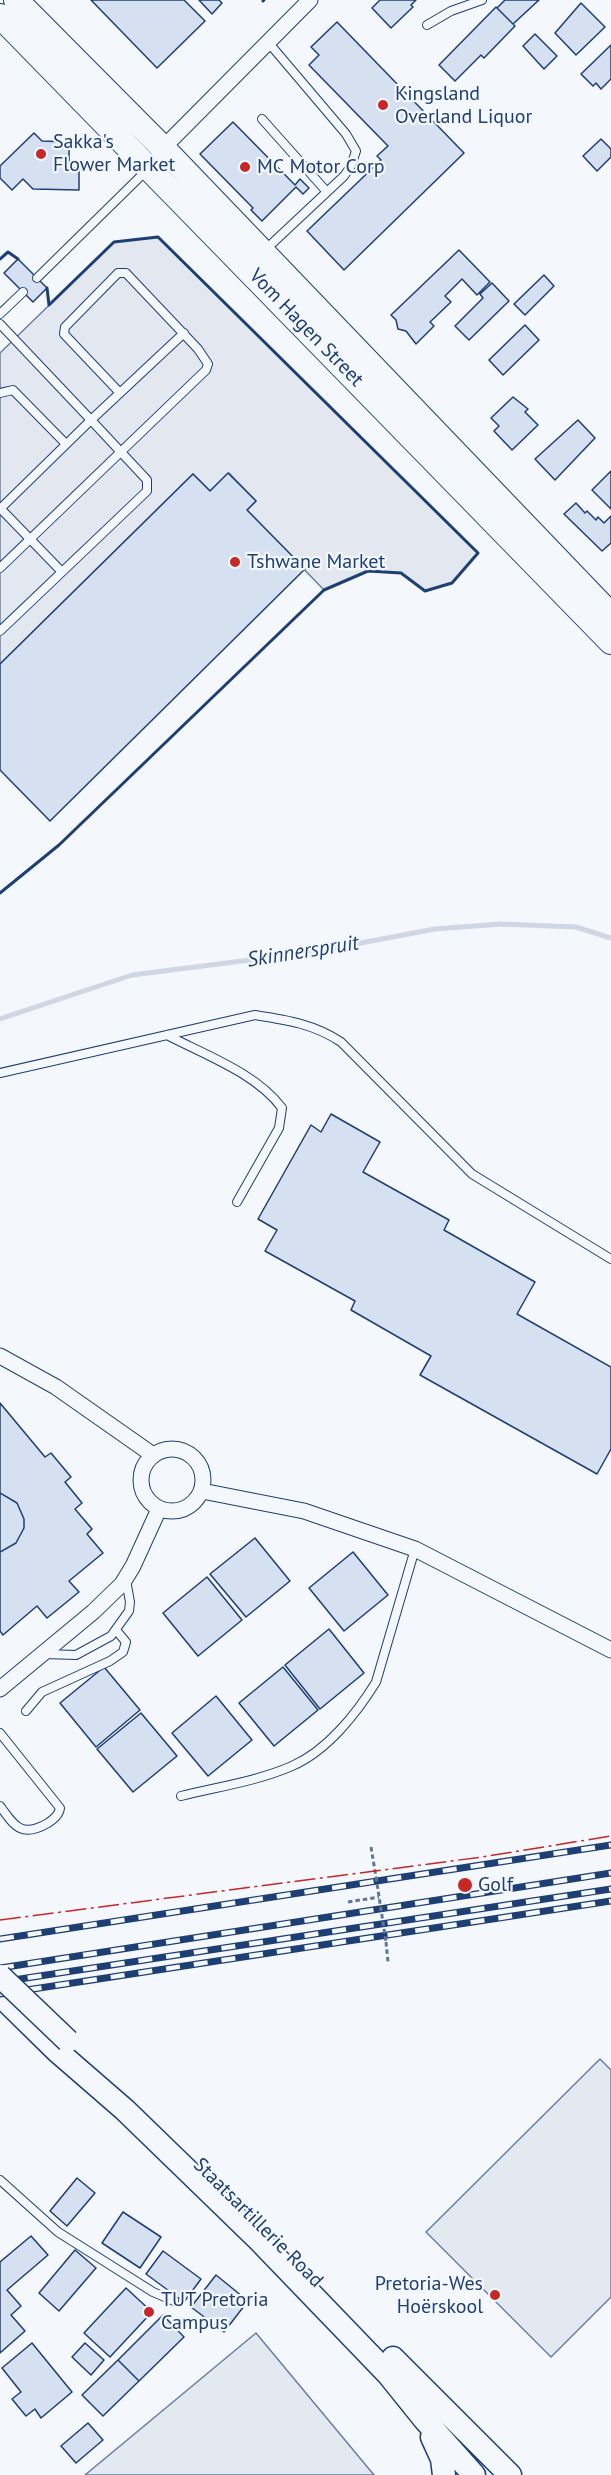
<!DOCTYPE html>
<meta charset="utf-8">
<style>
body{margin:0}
canvas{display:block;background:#f4f7fb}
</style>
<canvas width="611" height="2475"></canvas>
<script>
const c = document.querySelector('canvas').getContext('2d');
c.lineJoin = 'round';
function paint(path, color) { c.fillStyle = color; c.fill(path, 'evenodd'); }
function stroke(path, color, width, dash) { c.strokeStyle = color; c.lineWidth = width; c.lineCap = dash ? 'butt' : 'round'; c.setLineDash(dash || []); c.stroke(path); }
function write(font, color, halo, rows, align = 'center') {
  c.font = font + ' "PT Sans",sans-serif'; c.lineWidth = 4.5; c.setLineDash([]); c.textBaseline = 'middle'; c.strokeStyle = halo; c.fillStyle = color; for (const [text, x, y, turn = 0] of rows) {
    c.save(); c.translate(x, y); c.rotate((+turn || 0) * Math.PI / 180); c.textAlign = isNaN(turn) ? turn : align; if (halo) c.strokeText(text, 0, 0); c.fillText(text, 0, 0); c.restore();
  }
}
const green = new Path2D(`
 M 600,2059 L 611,2070 L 611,2297 L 551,2357 L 426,2232 Z
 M 256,2333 L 374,2475 L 85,2475 Z`);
const parking = new Path2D(`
 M 158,237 L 478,553 L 452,583 L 425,591 L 401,573 L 368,571 L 324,590 L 247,510 L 256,501 L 229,473 L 210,491 L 193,474 L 0,664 L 0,353 L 114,242 Z`);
const stream = new Path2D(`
 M 0,1019 L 132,975 L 313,952 L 435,929 L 501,924 L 576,927 L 611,938`);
const building = new Path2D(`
 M 91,0 L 184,0 L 205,21 L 157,68 Z
 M 199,0 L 219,0 L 222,3 L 212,14 Z
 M 380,0 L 416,0 L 411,5 L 413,7 L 391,28 L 372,8 Z
 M 505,0 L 539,0 L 513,24 L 497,8 Z
 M 581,3 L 605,27 L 576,55 L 555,33 Z
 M 496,7 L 515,26 L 484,58 L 481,55 L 455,81 L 439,65 Z
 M 337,22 L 464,153 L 344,270 L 307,231 L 381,160 L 377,156 L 388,146 L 309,65 L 319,55 L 311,47 Z
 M 535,34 L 557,56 L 544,69 L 523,46 Z
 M 611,45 L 611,79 L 601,89 L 596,83 L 593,86 L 581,74 Z
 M 233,122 L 295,185 L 300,179 L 309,188 L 303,194 L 296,187 L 262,221 L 251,210 L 253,208 L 200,154 Z
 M 34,133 L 42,141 L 69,142 L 69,168 L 79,168 L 79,190 L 33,189 L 23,179 L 12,190 L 0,178 L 0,166 Z
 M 601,139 L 611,149 L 611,157 L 597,171 L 583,156 Z
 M 459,250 L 490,282 L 477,295 L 462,279 L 445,296 L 451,302 L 430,322 L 434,326 L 416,344 L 406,331 L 398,329 L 396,320 L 391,315 Z
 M 18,259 L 47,288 L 33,302 L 4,273 Z
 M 544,275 L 554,286 L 525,315 L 514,304 Z
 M 492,283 L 509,301 L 469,340 L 455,326 L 483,298 L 480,294 Z
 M 525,325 L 539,340 L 503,375 L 489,360 Z
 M 513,397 L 528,409 L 525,412 L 538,425 L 512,450 L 494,431 L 499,426 L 491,418 Z
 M 578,420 L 595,438 L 555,480 L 535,459 Z
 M 611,471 L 611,509 L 592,490 Z
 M 228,473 L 256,501 L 247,510 L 305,569 L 50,821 L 0,770 L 0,664 L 193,474 L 210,491 Z
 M 576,503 L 585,513 L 587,511 L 596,520 L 598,517 L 604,523 L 611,516 L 611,543 L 602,551 L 564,514 Z
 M 331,1114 L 380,1142 L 363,1172 L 449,1220 L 444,1230 L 535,1282 L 517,1314 L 611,1367 L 611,1449 L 597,1474 L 420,1375 L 431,1356 L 351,1310 L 355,1301 L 265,1251 L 277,1230 L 258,1219 L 311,1125 L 321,1132 Z
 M 0,1403 L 45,1457 L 51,1453 L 71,1477 L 65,1482 L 82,1503 L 75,1509 L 92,1529 L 87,1534 L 103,1553 L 69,1581 L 79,1592 L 47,1618 L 37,1606 L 3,1635 L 0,1631 L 0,1552 L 16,1543 L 24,1528 L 24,1519 L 17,1503 L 0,1493 Z
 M 0,1493 L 17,1503 L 24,1519 L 24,1528 L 16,1543 L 0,1552 Z
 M 255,1538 L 290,1581 L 246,1617 L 210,1574 Z
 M 353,1552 L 388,1595 L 344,1631 L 309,1588 Z
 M 207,1577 L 242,1620 L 198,1656 L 163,1613 Z
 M 329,1629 L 364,1673 L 320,1709 L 285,1665 Z
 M 104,1667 L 140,1710 L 96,1747 L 60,1703 Z
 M 283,1667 L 318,1710 L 274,1746 L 239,1703 Z
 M 216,1696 L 252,1740 L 208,1776 L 172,1733 Z
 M 141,1713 L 177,1756 L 133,1792 L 97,1749 Z
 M 77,2178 L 95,2193 L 67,2226 L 50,2211 Z
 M 123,2212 L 161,2237 L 140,2268 L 102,2243 Z
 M 31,2236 L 48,2255 L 7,2290 L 21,2306 L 11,2315 L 25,2331 L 0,2353 L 0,2262 Z
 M 75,2250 L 96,2268 L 59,2311 L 39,2293 Z
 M 163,2251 L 201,2279 L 184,2302 L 146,2274 Z
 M 216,2275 L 248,2301 L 224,2332 L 191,2307 Z
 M 126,2288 L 152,2312 L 110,2357 L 84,2333 Z
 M 163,2315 L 184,2337 L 139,2381 L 118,2360 Z
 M 32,2343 L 72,2392 L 41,2418 L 35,2409 L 26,2416 L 12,2399 L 21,2392 L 2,2368 Z
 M 85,2343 L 104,2360 L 91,2375 L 72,2357 Z
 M 118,2360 L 139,2381 L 103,2416 L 82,2395 Z
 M 88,2423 L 103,2440 L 76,2463 L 61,2446 Z`);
const path = new Path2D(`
 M 371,1847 L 376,1877
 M 348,1902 L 379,1897
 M 386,1942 L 388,1962`);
const lane = new Path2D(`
 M 427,25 L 451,11 L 482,0
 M 262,119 L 327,192
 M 264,251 L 344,176 L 351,166 L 356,151 L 346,134 L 268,42
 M 37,278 L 147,170
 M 0,314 L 23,292
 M 0,324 L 91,420 L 0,509
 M 0,393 L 13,390 L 66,444
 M 0,508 L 62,572
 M 0,568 L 206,370 L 208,364 L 198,349 L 126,273 L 118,273 L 65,327 L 64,334 L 120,393
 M 0,631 L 147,491 L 147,480 L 91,420 L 184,333
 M 167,1035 C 205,1055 256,1073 282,1108 L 279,1128 L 237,1202
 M 0,1073 L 255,1015 C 287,1020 314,1024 341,1042 L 472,1174 L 611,1259
 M 44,1654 L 76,1655 L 111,1636 L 129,1611 L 130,1602 L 126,1580
 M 26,1711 L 42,1692 L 110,1661 L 123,1652 L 126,1642 L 116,1630
 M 0,1733 L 60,1808 C 59,1815 54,1819 48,1823 C 22,1838 15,1827 0,1806
 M 181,1796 C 217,1787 258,1781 292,1766 C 327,1751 357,1713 376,1682 L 415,1549
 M 0,2180 L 58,2232 L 153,2292 L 174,2301`);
const street = new Path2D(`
 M 159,152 L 310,0
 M 0,1356 L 56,1387 L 153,1455
 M141 1480a31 31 0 1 1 62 0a31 31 0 1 1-62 0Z
 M 202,1491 L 304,1511 L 415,1549 L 611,1650
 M 0,1689 L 93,1612 L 122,1584 L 133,1566 L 159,1509`);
const secondary = new Path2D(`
 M 0,1995 L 57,2051 L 125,2110 L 259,2240 L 388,2374 L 425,2420 L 474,2475
 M 393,2358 L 510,2475
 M 432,2437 L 442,2459 L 444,2475`);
const primary = new Path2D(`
 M 16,0 L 162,147 L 611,615
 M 0,16 L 611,642`);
const rail = new Path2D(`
 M 0,1939 L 611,1845
 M 0,1968 L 611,1873
 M 0,1982 L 611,1889
 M 0,1994 L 611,1901`);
const pathBridge = new Path2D(`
 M 376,1877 L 386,1942`);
const secondaryBridge = new Path2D(`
 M 0,1976 L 68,2041`);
const wall = new Path2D(`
 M 263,1 L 264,0
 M 0,259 L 8,252 L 18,259
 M 0,893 L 59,845 L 324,590 L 368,571 L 401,573 L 425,591 L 452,583 L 478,553 L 158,237 L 114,242 L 49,305 L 47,288`);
const power = new Path2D(`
 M 0,1920 L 482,1857 L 611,1836`);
const markers = [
 [383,105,6,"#c62828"],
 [41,154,6,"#c62828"],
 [245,167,6,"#c62828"],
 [235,562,6,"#c62828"],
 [465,1885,8,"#c62828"],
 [495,2295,6,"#c62828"],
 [149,2312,6,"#c62828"]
];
const poiNames = [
 ["Kingsland",395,94],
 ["Overland Liquor",395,117],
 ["Sakka's",53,142],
 ["Flower Market",53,165],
 ["MC Motor Corp",257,167],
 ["Tshwane Market",247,562],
 ["Golf",478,1885],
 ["Pretoria-Wes",483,2284,"right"],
 ["Hoërskool",483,2307,"right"],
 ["TUT Pretoria",161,2300],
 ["Campus",161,2323]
];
const streetNames = [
 ["Vom Hagen Street",306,328,46],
 ["Staatsartillerie Road",258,2223,45]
];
const waterNames = [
 ["Skinnerspruit",303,952,-9]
];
paint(green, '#e3e9f0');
stroke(green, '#687fa3', 1.5);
paint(parking, '#e3e8f0');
stroke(parking, '#687fa3', 1.5);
stroke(stream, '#cfd7e4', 5);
paint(building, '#d5e0f0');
stroke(building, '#1d3f73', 1.5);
stroke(lane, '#1d3f73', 10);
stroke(street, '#1d3f73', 17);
stroke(secondary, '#1d3f73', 25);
stroke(primary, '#1d3f73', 26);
stroke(path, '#5e769c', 3, [4.5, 3]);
stroke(lane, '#f4f7fb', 8);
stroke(street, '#f4f7fb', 15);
stroke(secondary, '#f4f7fb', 22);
stroke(primary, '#f4f7fb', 24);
stroke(rail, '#1d3f73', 7);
stroke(rail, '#f4f7fb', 4.5, [14]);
stroke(secondaryBridge, '#1d3f73', 25, []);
stroke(pathBridge, '#5e769c', 3, [4.5, 3]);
stroke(secondaryBridge, '#f4f7fb', 22);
stroke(wall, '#1d3f73', 3);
stroke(power, '#c62828', 1.5, [21, 4.5, 3, 4.5]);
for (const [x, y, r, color] of markers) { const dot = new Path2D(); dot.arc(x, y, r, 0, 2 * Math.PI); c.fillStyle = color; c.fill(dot); stroke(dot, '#f4f7fb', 2); }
write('20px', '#1d3f73', '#f4f7fb', poiNames, 'left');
write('20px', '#1d3f73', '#f4f7fb', streetNames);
write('italic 21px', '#1d3f73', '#f4f7fb', waterNames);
</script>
